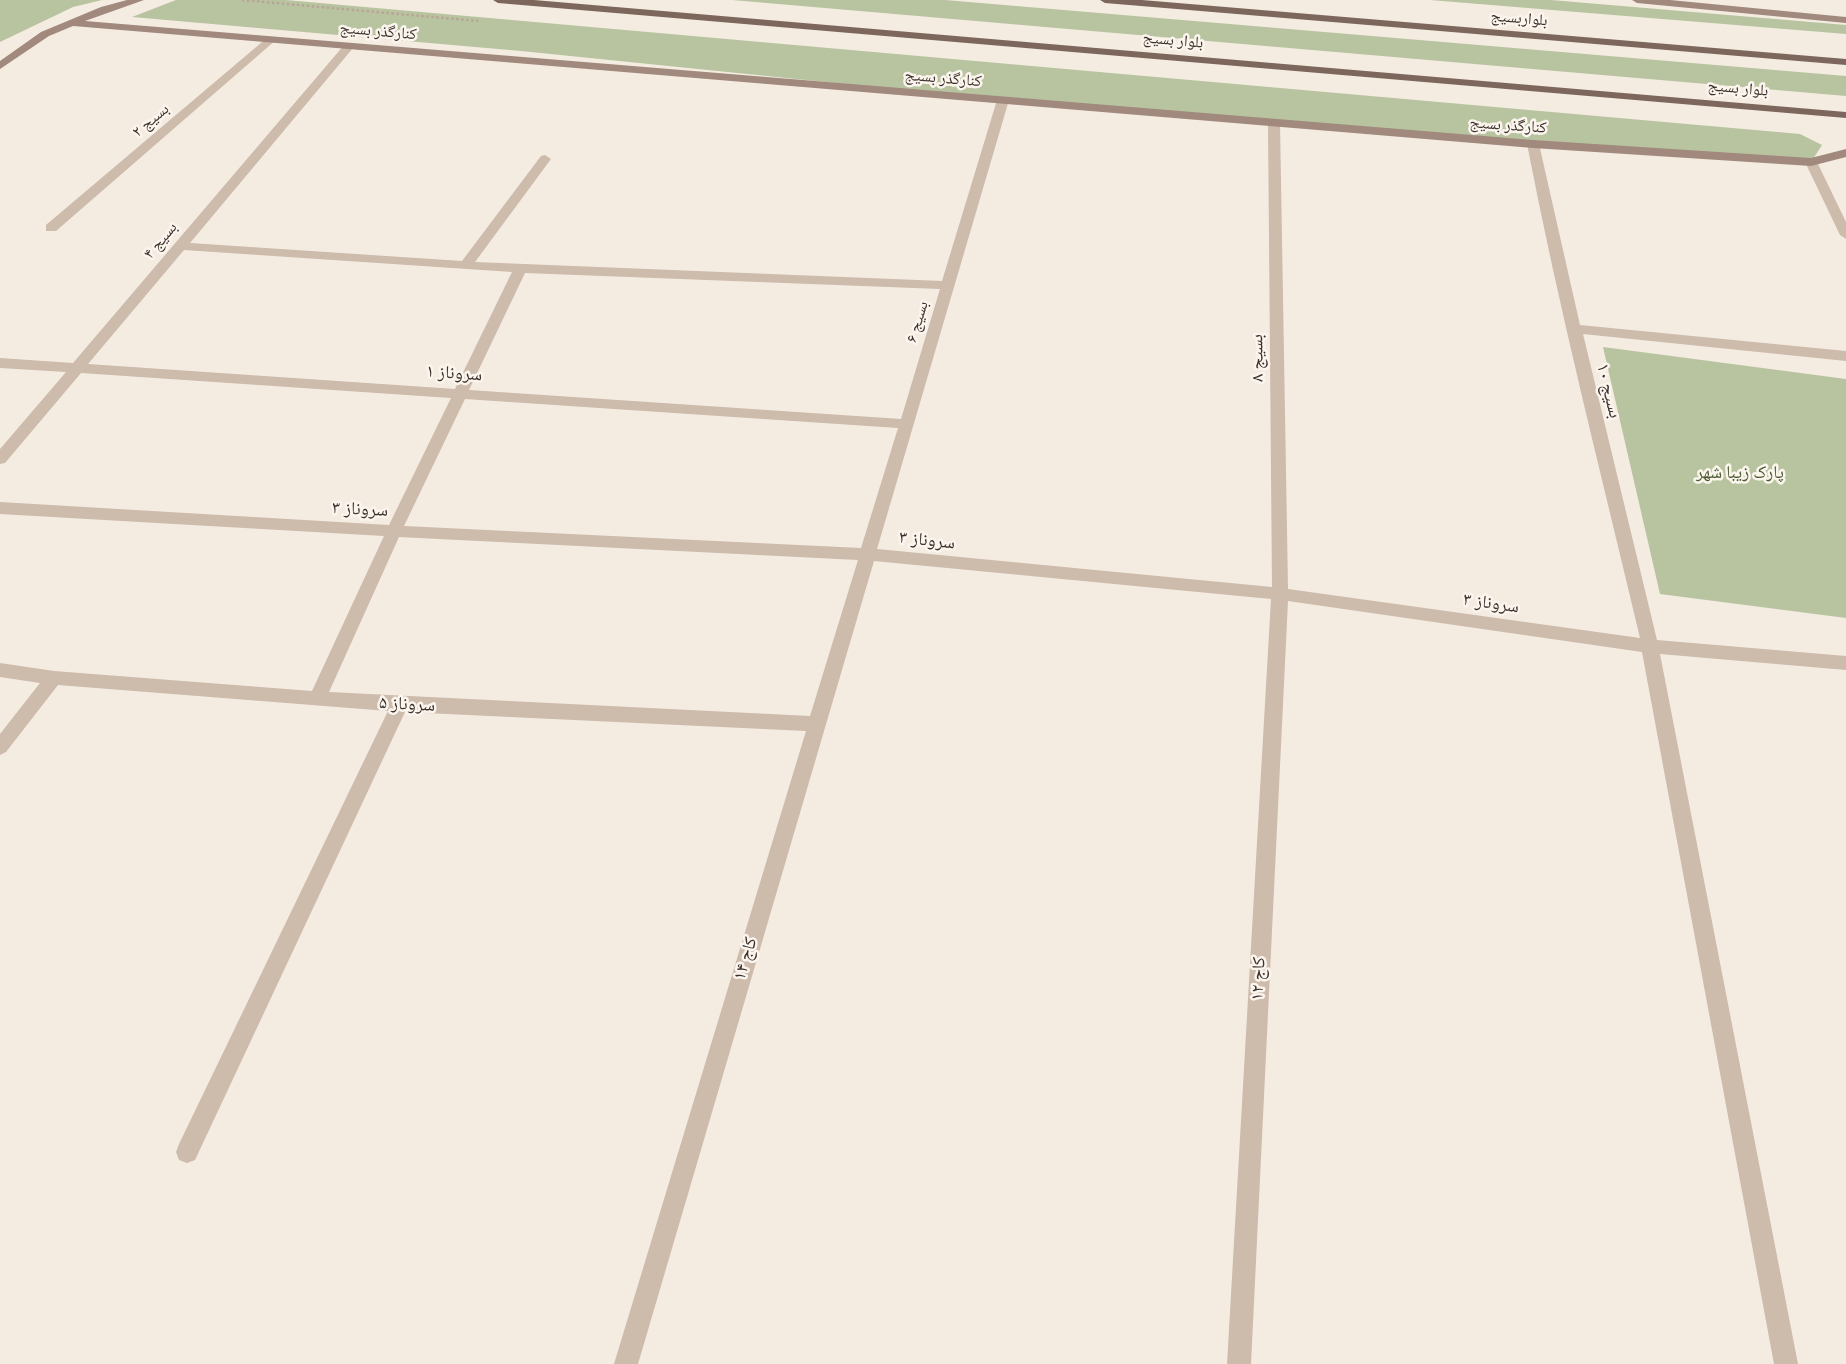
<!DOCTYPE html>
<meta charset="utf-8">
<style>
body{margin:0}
canvas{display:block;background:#f4ebe1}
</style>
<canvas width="1846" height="1364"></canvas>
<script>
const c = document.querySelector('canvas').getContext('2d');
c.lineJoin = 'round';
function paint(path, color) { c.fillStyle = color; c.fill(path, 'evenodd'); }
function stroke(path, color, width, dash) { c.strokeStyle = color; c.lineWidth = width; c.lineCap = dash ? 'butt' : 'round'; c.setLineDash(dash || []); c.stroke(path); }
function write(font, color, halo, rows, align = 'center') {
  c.font = font + ' "Roboto Condensed","Noto Naskh Arabic",sans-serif'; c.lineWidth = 5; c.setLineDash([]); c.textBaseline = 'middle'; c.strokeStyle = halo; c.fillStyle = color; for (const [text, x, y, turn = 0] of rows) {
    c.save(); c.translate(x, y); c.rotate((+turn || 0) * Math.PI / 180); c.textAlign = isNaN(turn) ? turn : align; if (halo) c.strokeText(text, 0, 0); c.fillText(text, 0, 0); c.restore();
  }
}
const green = new Path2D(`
 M 0,0 L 102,0 L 73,7 L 0,42 Z
 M 176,0 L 286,0 L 1800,134 L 1822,145 L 1811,162 L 1003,100 L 521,51 L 132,17 Z
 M 732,0 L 945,0 L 1846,76 L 1846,96 Z
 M 1430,0 L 1551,0 L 1846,25 L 1846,34 Z
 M 1603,347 L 1846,379 L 1846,618 L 1660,594 Z`);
const path = new Path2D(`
 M 242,0 L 478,21`);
const street = new Path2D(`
 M 268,37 L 277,39 L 56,231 L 46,231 L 46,225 Z
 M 349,43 L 354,46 L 353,48 L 190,243 L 462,261 L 541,156 L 545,155 L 551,159 L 475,262 L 942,281 L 997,100 L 1007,98 L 1009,100 L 877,549 L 1272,587 L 1268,123 L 1274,120 L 1280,123 L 1288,589 L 1640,638 C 1601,473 1559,310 1527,144 L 1529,141 L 1539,144 L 1580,325 L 1846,351 L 1846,361 L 1583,334 L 1657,640 L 1846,656 L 1846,670 L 1660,654 L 1798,1364 L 1774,1364 L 1642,652 L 1288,601 L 1251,1364 L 1227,1364 L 1271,599 L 874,561 L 638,1364 L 614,1364 L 806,731 L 405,712 L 195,1160 L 187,1163 L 179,1160 L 176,1152 L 179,1144 L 388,711 L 58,685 L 6,752 L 0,755 L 0,734 L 40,683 L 0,677 L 0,663 L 54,671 L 312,691 L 384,536 L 0,514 L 0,502 L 389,525 L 451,398 L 81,373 L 5,463 L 0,464 L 0,449 L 66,372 L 0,368 L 0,358 L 73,363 L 345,44 ZM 184,250 L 512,272 L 455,389 L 88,364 ZM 525,273 L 940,289 L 901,419 L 469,390 ZM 465,399 L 898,428 L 861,548 L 404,526 ZM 399,537 L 858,560 L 810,716 L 329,692 Z
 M 1811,158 L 1817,162 L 1846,222 L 1846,239 L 1840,235 L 1805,162 Z`);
const secondary = new Path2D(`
 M 127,0 L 144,0 L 85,21 L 1533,140 L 1811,158 L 1846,149 L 1846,157 L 1811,166 L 1533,148 L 73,26 L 49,36 L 0,69 L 0,61 L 41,32 L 101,7 Z
 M 1632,0 L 1670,0 L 1846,17 L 1846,23 L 1637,3 Z`);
const primary = new Path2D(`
 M 493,0 L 534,0 L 1846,112 L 1846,118 L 498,3 Z
 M 1100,0 L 1142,0 L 1846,59 L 1846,65 L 1105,3 Z`);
const farStreetnames = [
 ["بلواربسیج",1519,19,5],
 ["کنارگذر بسیج",378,32,5],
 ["بلوار بسیج",1173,41,5],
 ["کنارگذر بسیج",943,79,5],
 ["بلوار بسیج",1738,89,5],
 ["بسیج ۲",151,121,-40],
 ["کنارگذر بسیج",1508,126,4],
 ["بسیج ۴",161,241,-50],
 ["بسیج ۶",918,322,-73]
];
const streetNames = [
 ["بسیج ۸",1258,358,-91],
 ["سروناز ۱",454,374,4],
 ["بسیج ۱۰",1608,391,76],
 ["سروناز ۳",360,510,3],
 ["سروناز ۳",927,541,6],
 ["سروناز ۳",1491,604,8],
 ["سروناز ۵",407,705,3],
 ["کاج ۱۴",746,959,-73],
 ["کاج ۱۲",1259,979,-87]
];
const parkNames = [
 ["پارک زیبا شهر",1740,473]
];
paint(green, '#b8c4a0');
stroke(path, '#b9a596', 2.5, [2.5, 2.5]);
paint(street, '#cdbbac');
paint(secondary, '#a18a7d');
paint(primary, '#7d675c');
write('16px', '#3b302b', '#fbf5ee', farStreetnames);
write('18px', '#3b302b', '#fbf5ee', streetNames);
write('18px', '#4a5a2e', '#fbf5ee', parkNames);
</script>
